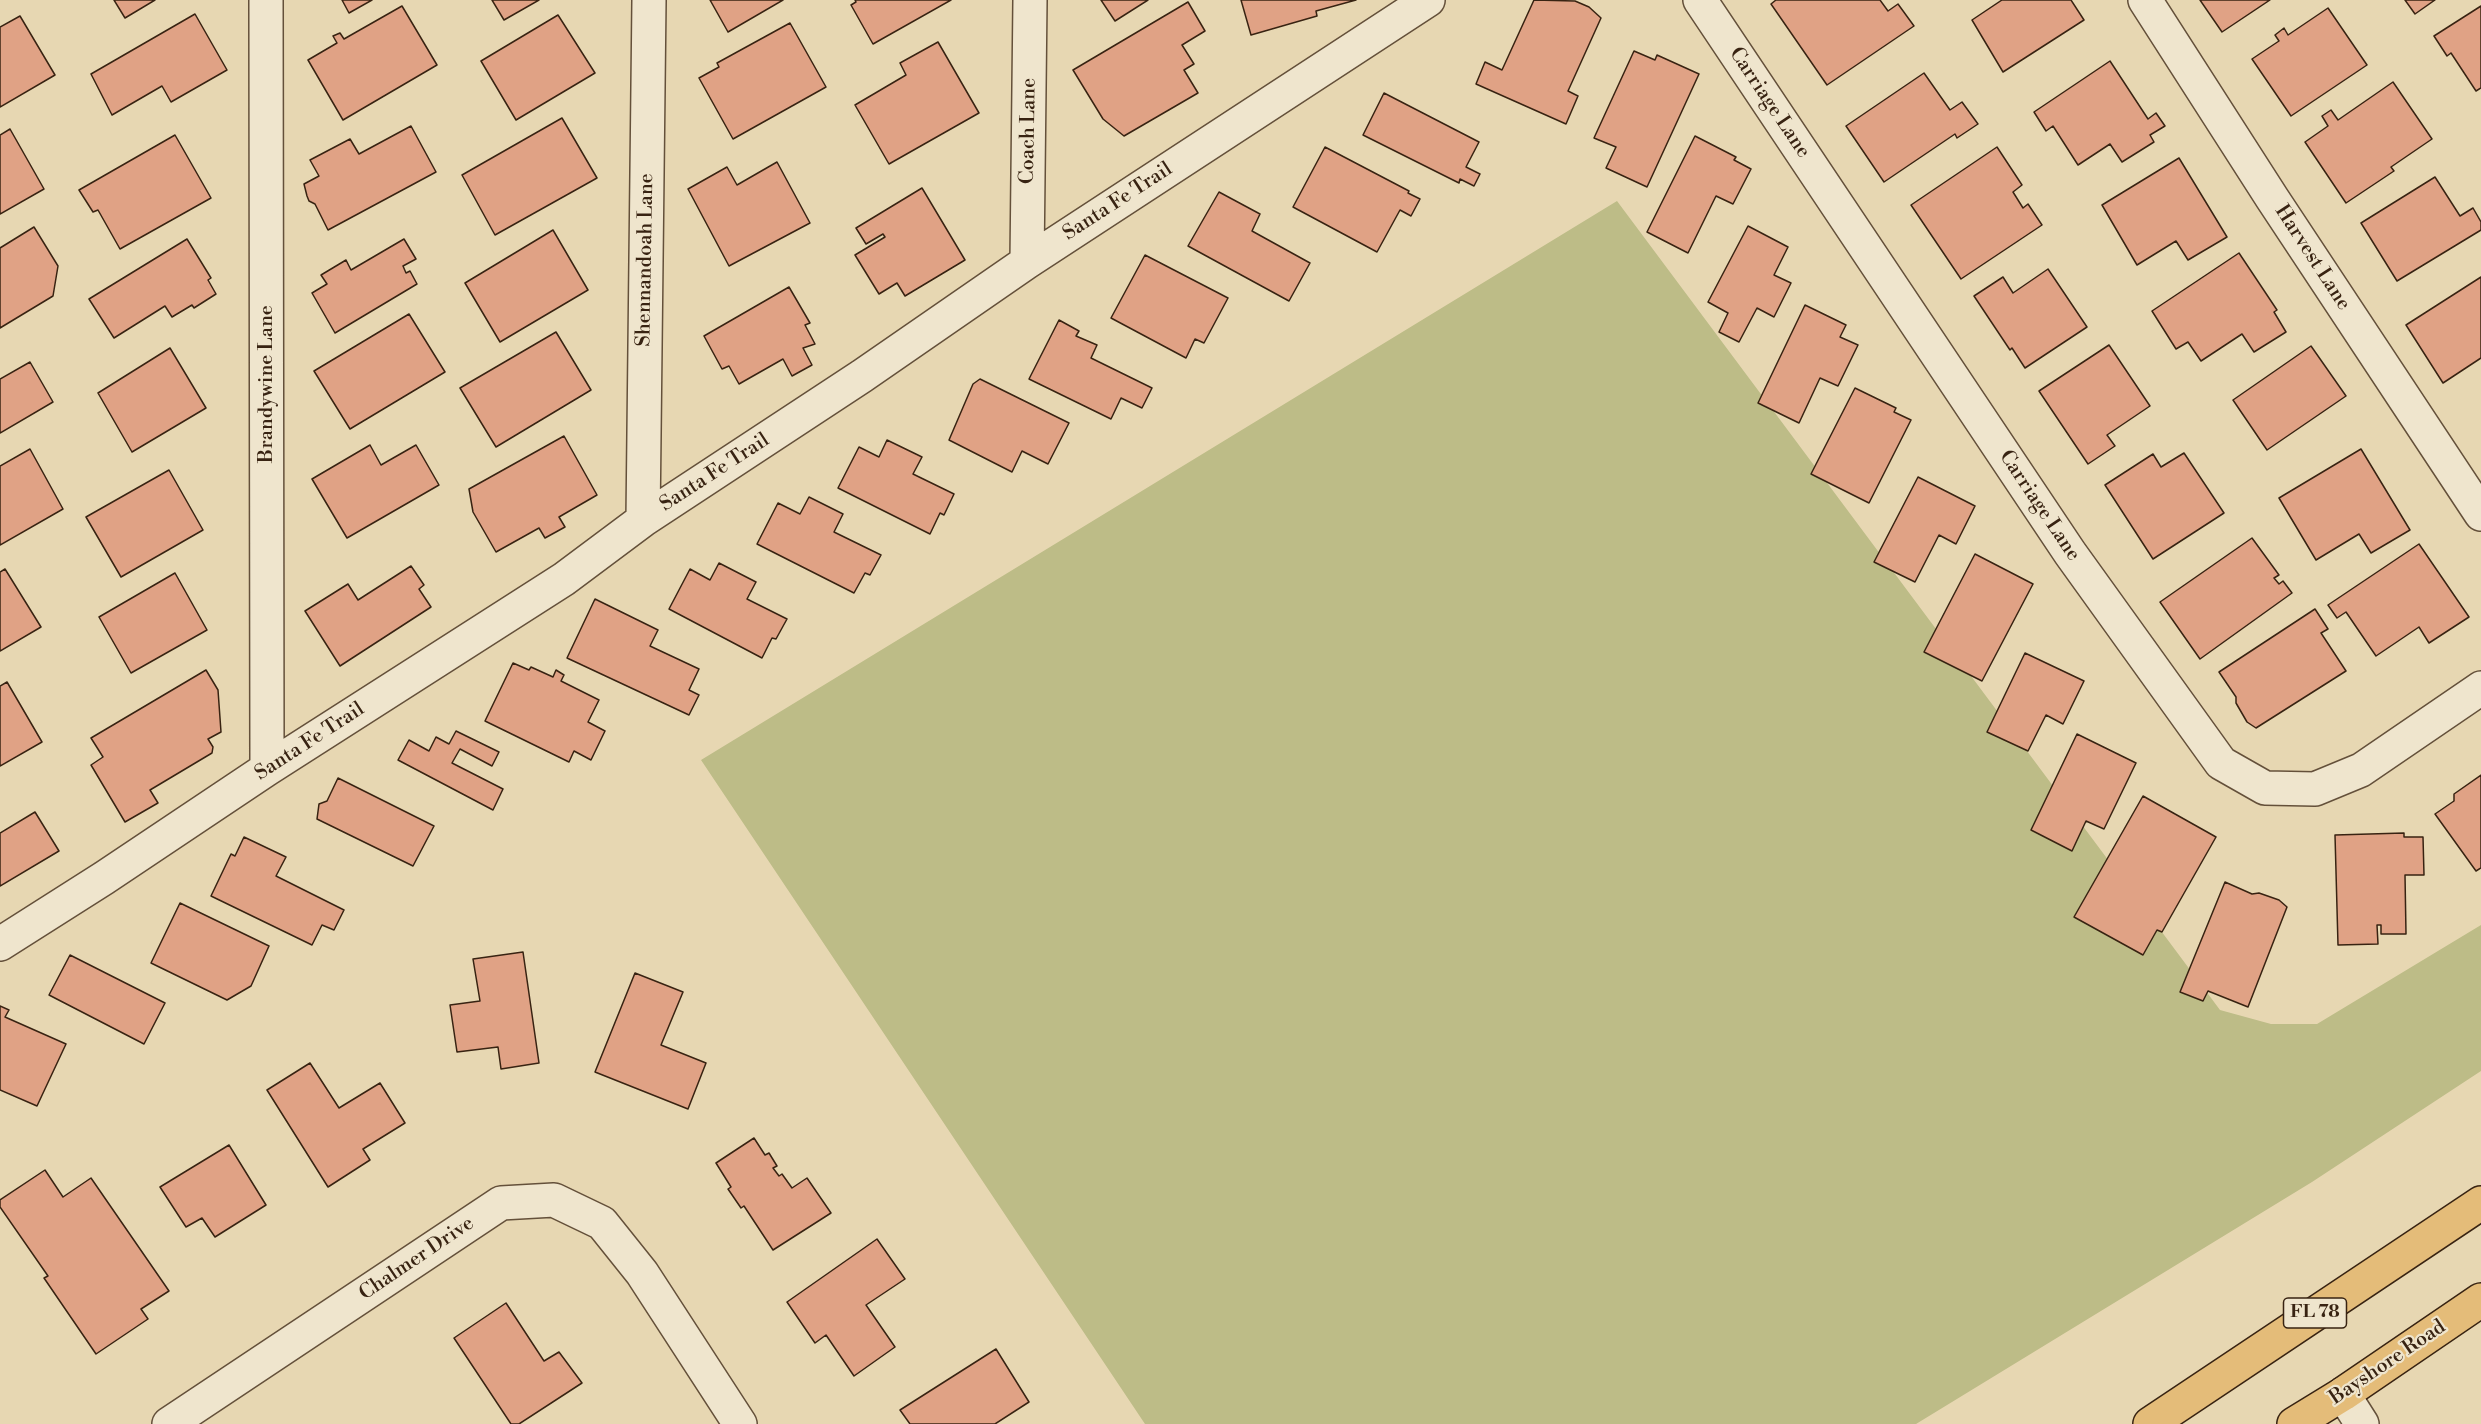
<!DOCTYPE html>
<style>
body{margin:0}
canvas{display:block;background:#e7d7b2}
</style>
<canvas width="2481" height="1424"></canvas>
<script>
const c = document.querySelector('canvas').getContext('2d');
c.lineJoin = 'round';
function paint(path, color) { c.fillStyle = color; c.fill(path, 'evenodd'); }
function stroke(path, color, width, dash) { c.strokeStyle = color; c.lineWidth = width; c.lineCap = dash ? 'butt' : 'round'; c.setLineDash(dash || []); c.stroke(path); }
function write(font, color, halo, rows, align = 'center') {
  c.font = font + ' "Libre Bodoni",serif'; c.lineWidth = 4.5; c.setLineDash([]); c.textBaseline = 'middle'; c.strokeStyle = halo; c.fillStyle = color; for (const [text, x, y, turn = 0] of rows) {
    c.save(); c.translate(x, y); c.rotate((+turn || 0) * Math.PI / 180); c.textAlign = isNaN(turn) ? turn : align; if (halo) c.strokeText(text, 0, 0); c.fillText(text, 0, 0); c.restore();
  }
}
const green = new Path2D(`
 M 1617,201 L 2220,1010 L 2271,1024 L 2317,1024 L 2481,925 L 2481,1071 L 2312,1182 L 1916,1424 L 1145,1424 L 701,760 Z`);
const building = new Path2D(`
 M 114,0 L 155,0 L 125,18 Z
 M 342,0 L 372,0 L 349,13 Z
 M 492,0 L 539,0 L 504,20 Z
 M 710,0 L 783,0 L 728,32 Z
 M 855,0 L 951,0 L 873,44 L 851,5 L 856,2 Z
 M 1101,0 L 1148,0 L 1115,21 Z
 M 1241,0 L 1356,0 L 1316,11 L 1317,16 L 1251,35 Z
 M 1534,0 L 1575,1 L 1589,7 L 1601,18 L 1568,91 L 1578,96 L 1566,124 L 1476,84 L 1485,62 L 1502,70 Z
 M 1776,0 L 1880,0 L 1888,11 L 1898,4 L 1914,26 L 1827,85 L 1771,4 Z
 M 2002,0 L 2071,0 L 2084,20 L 2003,72 L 1972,20 Z
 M 2200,0 L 2270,0 L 2222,32 Z
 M 2405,0 L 2435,0 L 2415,14 Z
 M 1188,2 L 1205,31 L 1182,45 L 1194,64 L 1184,70 L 1198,93 L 1124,136 L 1103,119 L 1073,70 Z
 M 402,6 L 437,65 L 343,120 L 308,60 L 337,43 L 333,36 L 340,33 L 344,39 Z
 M 2481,6 L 2481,88 L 2476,91 L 2451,53 L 2447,56 L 2434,36 Z
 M 2328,8 L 2367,65 L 2291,116 L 2252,59 L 2279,41 L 2275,35 L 2284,28 L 2288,35 Z
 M 195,14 L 227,70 L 171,102 L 162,86 L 112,115 L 91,74 Z
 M 558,15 L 595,73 L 516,120 L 481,61 Z
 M 20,16 L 55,75 L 0,107 L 0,27 Z
 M 790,23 L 826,87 L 733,139 L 699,78 L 719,67 L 717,63 Z
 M 938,42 L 979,113 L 889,164 L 855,105 L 906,75 L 900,63 Z
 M 1634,51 L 1655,60 L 1657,55 L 1699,74 L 1647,187 L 1606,168 L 1616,147 L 1594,138 Z
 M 2110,61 L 2148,119 L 2156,113 L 2165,126 L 2150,135 L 2154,142 L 2122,162 L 2110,144 L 2078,165 L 2053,126 L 2046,131 L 2034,112 Z
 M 1924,73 L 1950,110 L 1962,102 L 1978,124 L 1957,138 L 1955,134 L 1884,182 L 1846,126 Z
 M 2393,82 L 2432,139 L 2391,167 L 2394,171 L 2346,203 L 2305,142 L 2328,126 L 2322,116 L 2331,110 L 2338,120 Z
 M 1384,93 L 1479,142 L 1466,167 L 1480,174 L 1474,186 L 1460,179 L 1459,183 L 1363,135 Z
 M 562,118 L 597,178 L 495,235 L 462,175 Z
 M 411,126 L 436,172 L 328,230 L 315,204 L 309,201 L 307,196 L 304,184 L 319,176 L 310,160 L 350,139 L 359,154 Z
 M 10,129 L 44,189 L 0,214 L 0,135 Z
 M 175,135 L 211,198 L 120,249 L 98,210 L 93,212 L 79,190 Z
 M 1695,136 L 1736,157 L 1734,160 L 1751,169 L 1733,204 L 1716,196 L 1688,253 L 1647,232 Z
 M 1325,147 L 1409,191 L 1408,193 L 1420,199 L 1411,216 L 1400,210 L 1377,252 L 1293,207 Z
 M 1997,147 L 2022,185 L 2013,192 L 2023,208 L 2028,204 L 2042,225 L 1961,279 L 1911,205 Z
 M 2179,158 L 2227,237 L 2188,260 L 2176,241 L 2137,265 L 2102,205 Z
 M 777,162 L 810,223 L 729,266 L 688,189 L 727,167 L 737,185 Z
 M 2435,177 L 2460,216 L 2473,208 L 2481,222 L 2481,230 L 2397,281 L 2361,223 Z
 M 922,188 L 965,260 L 905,296 L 897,283 L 879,294 L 855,255 L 885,237 L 883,234 L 866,244 L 856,228 Z
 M 1219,192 L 1260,214 L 1252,231 L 1310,263 L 1289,301 L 1188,246 Z
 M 1748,226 L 1788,247 L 1774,275 L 1791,283 L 1774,317 L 1757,308 L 1739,342 L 1719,332 L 1728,313 L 1708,302 Z
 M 34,227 L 58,266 L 53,296 L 0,328 L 0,248 Z
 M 553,230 L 588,290 L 500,342 L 465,283 Z
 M 187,239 L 211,278 L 208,280 L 216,294 L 194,308 L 192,305 L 172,317 L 165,306 L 114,338 L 89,299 Z
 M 404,239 L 416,259 L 403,266 L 406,273 L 410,271 L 417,284 L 335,333 L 312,293 L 327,284 L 321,275 L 346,260 L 351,270 Z
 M 2239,253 L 2277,310 L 2274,312 L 2286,332 L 2254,352 L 2242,334 L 2201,361 L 2188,342 L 2176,349 L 2152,311 Z
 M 1145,255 L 1228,298 L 1204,343 L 1195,339 L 1186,358 L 1111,318 Z
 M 2048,269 L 2087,327 L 2025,368 L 2012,348 L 2010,350 L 1974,296 L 2003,277 L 2013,293 Z
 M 2481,277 L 2481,358 L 2443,383 L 2406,325 Z
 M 789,287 L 810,323 L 805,325 L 815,344 L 803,348 L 812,365 L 792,376 L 783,359 L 739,384 L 729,366 L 722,369 L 704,336 Z
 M 1805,305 L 1846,325 L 1840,337 L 1858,345 L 1838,386 L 1820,378 L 1799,423 L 1758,403 Z
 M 409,314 L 445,372 L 350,429 L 314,371 Z
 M 1059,320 L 1079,331 L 1076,336 L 1097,345 L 1091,358 L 1152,388 L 1142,408 L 1121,398 L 1111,419 L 1029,379 Z
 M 556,332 L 591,390 L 496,447 L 460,388 Z
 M 2109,345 L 2150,406 L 2107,435 L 2115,446 L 2088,464 L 2039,391 Z
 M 2311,346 L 2346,396 L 2267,450 L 2233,400 Z
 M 170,348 L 206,408 L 132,452 L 98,393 Z
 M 30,362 L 53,402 L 0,433 L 0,379 Z
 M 980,379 L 1069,423 L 1048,464 L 1022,451 L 1012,472 L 949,440 L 973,384 Z
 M 1855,388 L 1896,408 L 1894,412 L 1911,420 L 1869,503 L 1811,474 Z
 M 564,436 L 597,495 L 559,517 L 565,527 L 545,538 L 539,528 L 496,552 L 473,512 L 469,489 Z
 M 887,440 L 922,457 L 913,474 L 954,494 L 944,515 L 940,513 L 930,534 L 838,488 L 859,447 L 879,457 Z
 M 370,445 L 381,465 L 416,445 L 439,485 L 347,538 L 312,479 Z
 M 30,449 L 63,509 L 0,545 L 0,466 Z
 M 2361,449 L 2410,530 L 2371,553 L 2359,534 L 2316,560 L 2279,498 Z
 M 2184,453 L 2224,513 L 2153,559 L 2105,485 L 2153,454 L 2161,467 Z
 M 169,470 L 203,530 L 121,577 L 86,517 Z
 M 1918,477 L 1975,506 L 1956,544 L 1939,535 L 1915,582 L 1874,562 Z
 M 809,497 L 843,514 L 834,532 L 881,555 L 870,575 L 865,573 L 854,593 L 757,544 L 778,503 L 800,514 Z
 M 2252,538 L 2279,575 L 2274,578 L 2279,584 L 2283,581 L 2292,593 L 2200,659 L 2160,602 Z
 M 2419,544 L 2469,617 L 2429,643 L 2419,627 L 2376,656 L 2346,612 L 2337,618 L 2328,605 Z
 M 1975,554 L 2033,584 L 1982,681 L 1924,652 Z
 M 719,563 L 756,582 L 747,599 L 787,619 L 776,639 L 772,638 L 762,658 L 669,609 L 690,569 L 710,580 Z
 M 411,566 L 424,585 L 419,589 L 431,607 L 340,666 L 305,611 L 348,584 L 358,600 Z
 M 5,569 L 41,627 L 0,651 L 0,572 Z
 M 175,573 L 207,630 L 131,673 L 99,617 Z
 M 595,599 L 658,630 L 650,646 L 699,669 L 689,690 L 699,695 L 689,715 L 567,658 Z
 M 2315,609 L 2328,629 L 2321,633 L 2346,671 L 2256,728 L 2247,722 L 2236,703 L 2236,697 L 2219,672 Z
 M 2025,653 L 2084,681 L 2063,724 L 2046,715 L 2028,751 L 1987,732 Z
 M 513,663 L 529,670 L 531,667 L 553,677 L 556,670 L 564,675 L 561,681 L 599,700 L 588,722 L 605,731 L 591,760 L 574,751 L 569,762 L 485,721 Z
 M 206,670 L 218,690 L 221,732 L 208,739 L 213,747 L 212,753 L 150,790 L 158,803 L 125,822 L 91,765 L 103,757 L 91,738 Z
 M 7,682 L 42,742 L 0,766 L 0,686 Z
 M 456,731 L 499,752 L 492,766 L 460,749 L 452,763 L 503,789 L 493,810 L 398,760 L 409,740 L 429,751 L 436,737 L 449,744 Z
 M 2077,734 L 2136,763 L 2104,829 L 2086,821 L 2072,851 L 2031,830 Z
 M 2481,775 L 2481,868 L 2476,871 L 2435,814 L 2454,801 L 2454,794 Z
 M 338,778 L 434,826 L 413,866 L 317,819 L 319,804 L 327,801 Z
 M 2143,796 L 2216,837 L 2162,932 L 2157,930 L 2143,955 L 2074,917 Z
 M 35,812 L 59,851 L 0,886 L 0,833 Z
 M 2404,833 L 2404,837 L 2423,837 L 2424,875 L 2405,875 L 2406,934 L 2381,934 L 2381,925 L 2377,925 L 2378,944 L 2338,945 L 2335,835 Z
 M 244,837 L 286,857 L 276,876 L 344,910 L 334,930 L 322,925 L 312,945 L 211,896 L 231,854 L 235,856 Z
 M 2225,882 L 2252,894 L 2259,893 L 2279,900 L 2287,907 L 2248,1007 L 2208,991 L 2203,1001 L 2180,992 Z
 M 180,903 L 269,946 L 251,986 L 227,1000 L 151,963 Z
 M 523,952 L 539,1063 L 501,1069 L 498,1047 L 457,1052 L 450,1005 L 480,1001 L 473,959 Z
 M 70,955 L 165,1003 L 144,1044 L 49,995 Z
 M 635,973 L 683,992 L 661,1045 L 706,1063 L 688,1109 L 595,1072 Z
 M 0,1006 L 9,1010 L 5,1017 L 66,1044 L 37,1106 L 0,1090 Z
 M 310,1063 L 339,1108 L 380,1083 L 405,1123 L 363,1149 L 370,1160 L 328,1187 L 267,1090 Z
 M 754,1138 L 765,1155 L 769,1153 L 777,1166 L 773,1168 L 779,1176 L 782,1174 L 792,1188 L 807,1178 L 831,1213 L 773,1250 L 744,1206 L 741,1208 L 728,1189 L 731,1187 L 716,1163 Z
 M 229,1145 L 266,1205 L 215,1237 L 202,1218 L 186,1227 L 160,1187 Z
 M 45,1170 L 63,1197 L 91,1178 L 169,1291 L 141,1309 L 148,1319 L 96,1354 L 44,1278 L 48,1276 L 0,1207 L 0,1200 Z
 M 877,1239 L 905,1279 L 866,1305 L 895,1347 L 854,1376 L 826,1335 L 815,1343 L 787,1302 Z
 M 506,1303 L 544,1361 L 559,1352 L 582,1383 L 519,1424 L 511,1424 L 454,1338 Z
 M 996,1349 L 1029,1402 L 995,1424 L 910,1424 L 900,1410 Z`);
const street = new Path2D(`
 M 266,0 L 267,769
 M 1700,0 L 2070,553 L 2221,763 L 2265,788 L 2315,789 L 2361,770 L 2481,688
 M 2145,0 L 2272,198 L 2481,514
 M 1027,262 L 1030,0
 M 643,520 L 649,0
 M 0,944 L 104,878 L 267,769 L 564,579 L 643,520 L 862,376 L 1027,262 L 1428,0
 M 2343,1394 L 2362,1424
 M 169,1424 L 501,1203 L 554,1200 L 602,1223 L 642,1273 L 740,1424`);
const primary = new Path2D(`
 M 2150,1424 L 2481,1203
 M 2294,1424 L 2343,1394 L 2481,1300`);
const shields = [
 [2315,1313,63]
];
const shieldNames = [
 ["FL 78",2315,1313]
];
const streetNames = [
 ["Carriage Lane",1769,103,56],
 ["Coach Lane",1029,131,-89],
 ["Santa Fe Trail",1118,202,-33],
 ["Harvest Lane",2312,258,57],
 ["Shennandoah Lane",646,260,-89],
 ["Brandywine Lane",267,384,-90],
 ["Santa Fe Trail",715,473,-33],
 ["Carriage Lane",2039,506,56],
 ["Santa Fe Trail",310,742,-33],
 ["Chalmer Drive",417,1259,-34],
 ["Bayshore Road",2388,1363,-34]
];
paint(green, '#bdbc87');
paint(building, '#e0a285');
stroke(building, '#382312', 1.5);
stroke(street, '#64503a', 36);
stroke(primary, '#382312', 36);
stroke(street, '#efe5cd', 33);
stroke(primary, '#e4bc79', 33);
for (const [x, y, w] of shields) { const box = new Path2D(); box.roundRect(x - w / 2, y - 15, w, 30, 4.5); c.fillStyle = '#efe5cd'; c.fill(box); stroke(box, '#382312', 1.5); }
write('bold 18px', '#382312', null, shieldNames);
write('20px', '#382312', '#efe5cd', streetNames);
</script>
